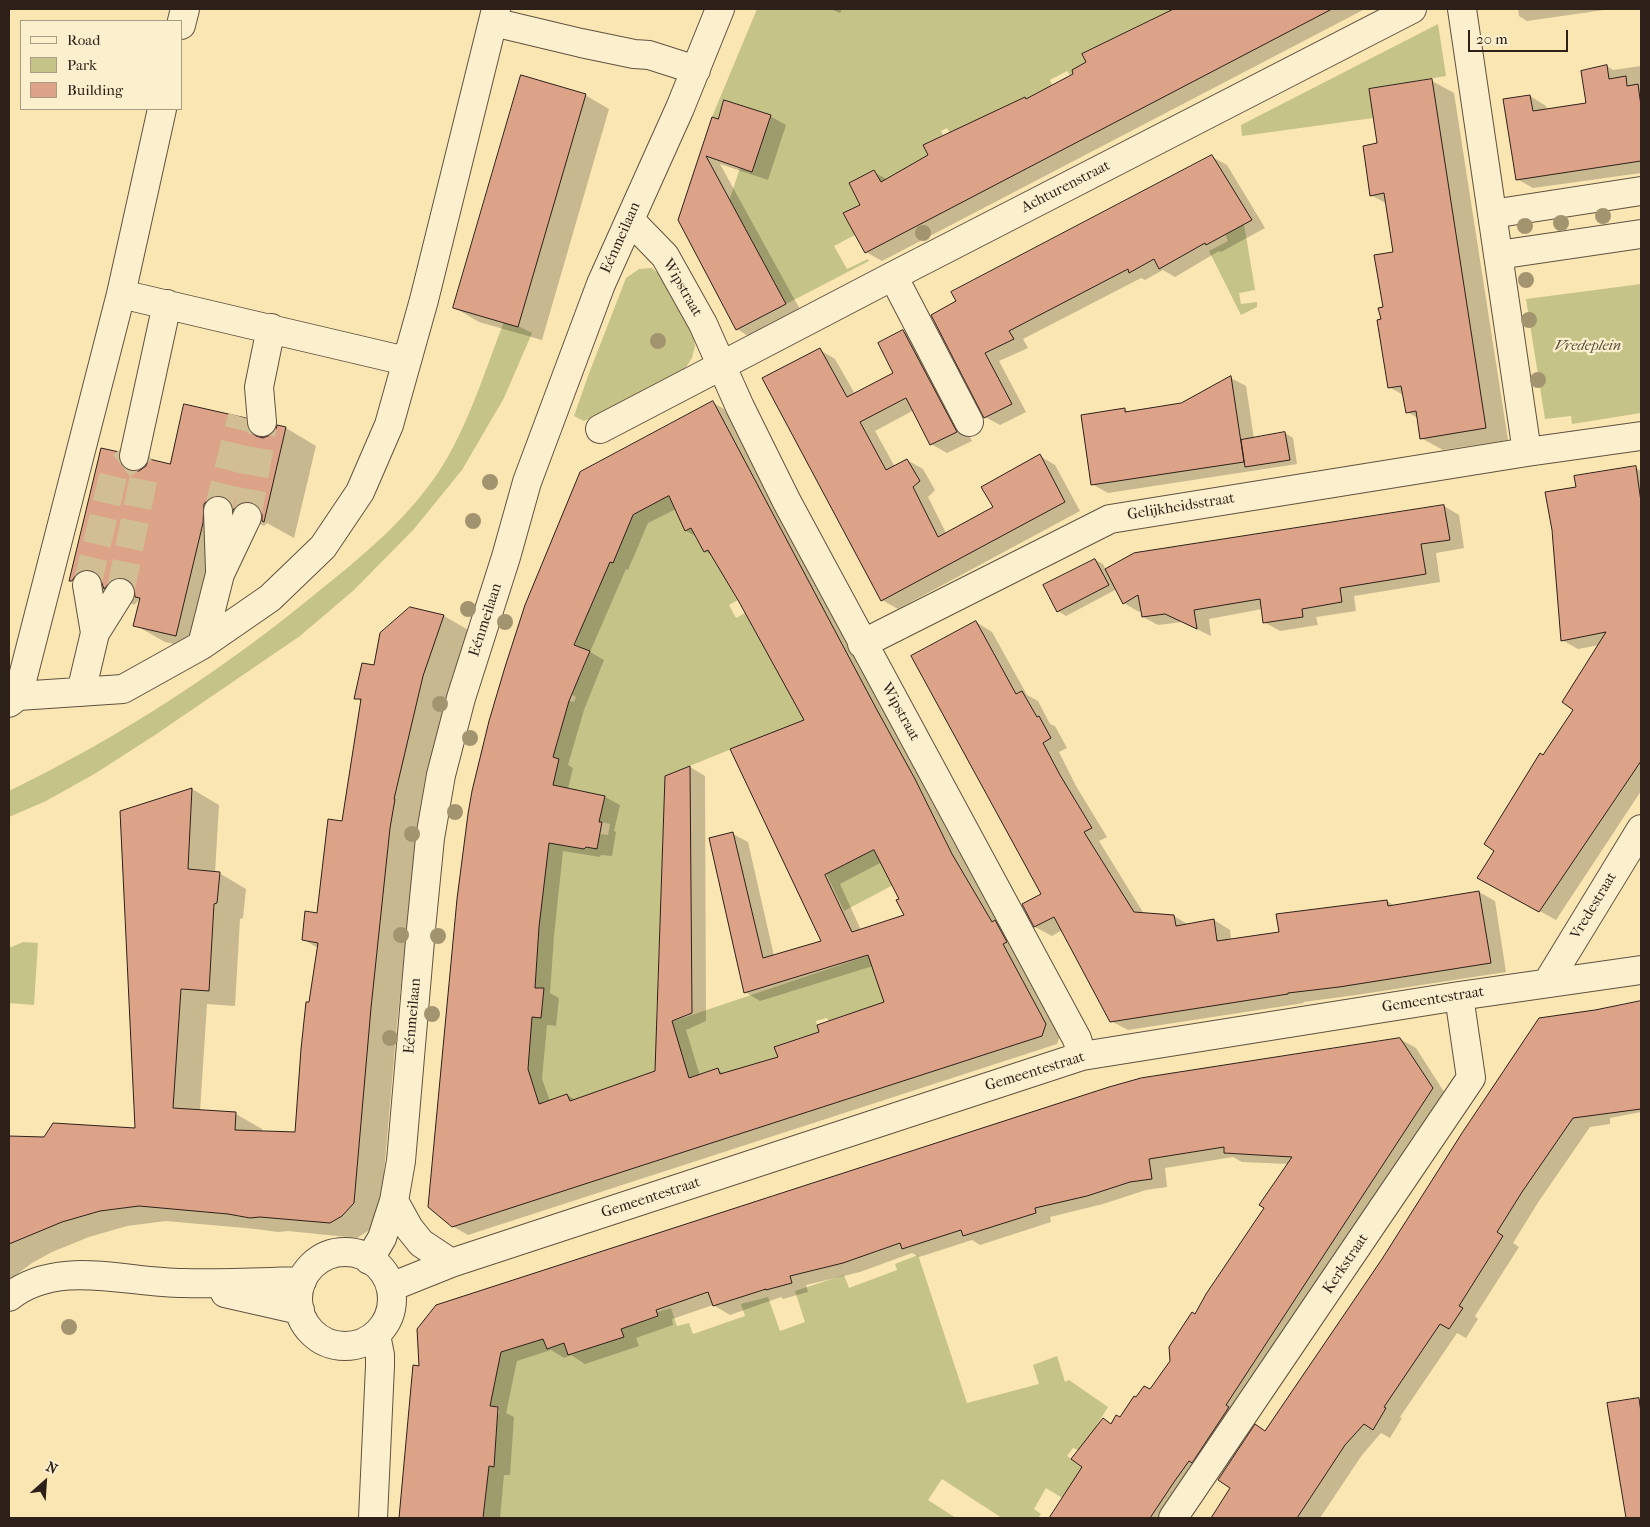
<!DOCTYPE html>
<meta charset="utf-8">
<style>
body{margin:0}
#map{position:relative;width:1650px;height:1527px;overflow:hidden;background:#fae6b3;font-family:"IM FELL French Canon",serif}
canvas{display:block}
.frame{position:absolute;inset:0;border:10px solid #2d2018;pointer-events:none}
.legend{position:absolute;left:20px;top:20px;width:162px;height:90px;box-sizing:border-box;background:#fcefce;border:1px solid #a99c85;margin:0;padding:6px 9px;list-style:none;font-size:15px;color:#2d2018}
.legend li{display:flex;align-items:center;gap:10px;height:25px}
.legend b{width:25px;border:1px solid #a99c85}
.north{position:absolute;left:20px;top:1457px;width:50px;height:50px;-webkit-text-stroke:4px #fcefce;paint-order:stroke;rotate:26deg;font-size:14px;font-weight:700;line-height:20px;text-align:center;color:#2d2018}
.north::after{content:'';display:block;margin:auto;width:18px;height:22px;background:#2d2018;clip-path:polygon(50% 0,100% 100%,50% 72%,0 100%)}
.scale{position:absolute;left:1468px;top:30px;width:100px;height:22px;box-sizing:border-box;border:2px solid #2d2018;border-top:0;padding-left:6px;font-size:15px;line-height:18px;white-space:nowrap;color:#2d2018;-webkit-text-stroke:4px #fcefce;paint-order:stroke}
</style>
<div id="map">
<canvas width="1650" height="1527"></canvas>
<div class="frame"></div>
<ul class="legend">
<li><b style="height:6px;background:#fcefce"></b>Road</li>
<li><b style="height:14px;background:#c6c388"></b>Park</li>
<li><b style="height:14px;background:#dda389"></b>Building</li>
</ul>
<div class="north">N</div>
<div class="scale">20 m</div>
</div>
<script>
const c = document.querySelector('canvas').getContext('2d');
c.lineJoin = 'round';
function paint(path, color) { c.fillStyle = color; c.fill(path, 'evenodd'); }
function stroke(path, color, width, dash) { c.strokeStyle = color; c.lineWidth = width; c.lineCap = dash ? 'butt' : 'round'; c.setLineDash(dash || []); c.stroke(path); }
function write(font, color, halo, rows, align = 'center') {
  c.font = font + ' "IM FELL French Canon",serif'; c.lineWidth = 4.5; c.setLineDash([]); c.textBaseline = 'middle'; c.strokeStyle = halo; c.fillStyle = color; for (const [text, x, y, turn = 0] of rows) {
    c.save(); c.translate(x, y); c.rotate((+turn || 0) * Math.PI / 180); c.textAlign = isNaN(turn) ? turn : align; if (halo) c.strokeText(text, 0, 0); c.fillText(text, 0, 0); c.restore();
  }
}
const green = new Path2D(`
 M 757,9 L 1194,9 L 1180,16 L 1167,12 L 1083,54 L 1086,62 L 1070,75 L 1067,71 L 1050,80 L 1052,85 L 1026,99 L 1024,97 L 950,133 L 947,128 L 941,131 L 943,135 L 923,145 L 935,167 L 884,188 L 874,170 L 849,183 L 860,205 L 843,213 L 855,235 L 834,246 L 847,269 L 868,259 L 869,261 L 786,304 L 729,201 L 740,168 L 752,172 L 771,115 L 724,100 L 718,119 L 712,117 Z
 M 1438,24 L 1446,76 L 1369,89 L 1373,118 L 1242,136 L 1241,125 Z
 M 1244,224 L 1257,301 L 1255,290 L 1239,293 L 1241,304 L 1257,302 L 1257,307 L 1241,315 L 1209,251 L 1228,241 L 1225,234 Z
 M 652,268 L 664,279 L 693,335 L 695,346 L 692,358 L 686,367 L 679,375 L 612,409 L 584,421 L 574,416 L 588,376 L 626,278 L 639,269 Z
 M 1641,284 L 1641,413 L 1572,424 L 1571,416 L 1545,419 L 1526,299 Z
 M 504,322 L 518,326 L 532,333 L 504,398 L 462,470 L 414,529 L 354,590 L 300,636 L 155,735 L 96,773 L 46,801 L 9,817 L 9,791 C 122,736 228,667 325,586 C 369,551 413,513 443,465 C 470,421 485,370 504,322 Z
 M 670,492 L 685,531 L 691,528 L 704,552 L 720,544 L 733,592 L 738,600 L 729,605 L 736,618 L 745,613 L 749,614 L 893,885 L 844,911 L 761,737 L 665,776 L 656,1027 L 867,956 L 903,947 L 895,994 L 883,999 L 888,1015 L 833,1033 L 827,1018 L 816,1021 L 820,1038 L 801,1038 L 775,1047 L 780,1064 L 735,1080 L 690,1080 L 684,1062 L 598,1091 L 581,1137 L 567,1094 L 554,1099 L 561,1123 L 489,1119 L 507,1074 L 524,1016 L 541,1017 L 544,988 L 533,988 L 542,897 L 513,837 L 584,849 L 600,834 L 608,835 L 610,824 L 592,820 L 596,806 L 603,807 L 605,796 L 553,785 L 559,759 L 542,755 L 544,745 L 556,748 L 561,730 L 566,700 L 574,702 L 576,697 L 569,693 L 575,676 L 580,677 L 590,651 L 575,645 L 588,607 L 590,608 L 609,561 L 633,515 Z
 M 23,942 L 38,943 L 34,1005 L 9,1003 L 9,948 Z
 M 918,1255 L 967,1403 L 1039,1384 L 1033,1365 L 1057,1356 L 1065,1382 L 1069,1380 L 1108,1407 L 1081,1451 L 1073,1448 L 1067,1456 L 1096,1476 L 1064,1499 L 1046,1488 L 1034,1509 L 1041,1514 L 1038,1518 L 1002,1518 L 942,1479 L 928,1500 L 956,1518 L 483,1518 L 486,1497 L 485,1466 L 494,1467 L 489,1414 L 499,1414 L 499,1407 L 490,1406 L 496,1376 L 483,1337 L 521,1346 L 543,1339 L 547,1349 L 564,1343 L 569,1355 L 582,1351 L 580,1342 L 658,1317 L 657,1312 L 671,1308 L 677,1326 L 689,1323 L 693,1334 L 745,1316 L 741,1304 L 768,1297 L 780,1331 L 805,1322 L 795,1291 L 844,1275 L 849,1288 L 897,1270 L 895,1264 Z`);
const shadow = new Path2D(`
 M 830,9 L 842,9 L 840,13 Z
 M 1197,9 L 1365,9 L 882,261 L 866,252 L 862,205 L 874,172 L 888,180 L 1027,100 Z
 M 1518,9 L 1604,9 L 1604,10 L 1527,21 L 1519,16 Z
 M 1607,66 L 1613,70 L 1641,66 L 1641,173 L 1533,188 L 1517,179 L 1530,96 L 1546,106 L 1547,110 L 1587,104 Z
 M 1432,81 L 1454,93 L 1508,440 L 1443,450 L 1421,438 L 1418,418 L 1407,412 L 1405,396 L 1389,387 L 1382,320 L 1394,253 L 1387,204 L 1371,195 L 1378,144 Z
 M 585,95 L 609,109 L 542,340 L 479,322 L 455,308 Z
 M 770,116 L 786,125 L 768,180 L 720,164 L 802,313 L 753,339 L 737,329 L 679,220 L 719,120 Z
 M 1212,157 L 1227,165 L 1265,228 L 1221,252 L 1219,251 L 1175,277 L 1163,270 L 1145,280 L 1141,278 L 1023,339 L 1028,348 L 999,361 L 1026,412 L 1000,425 L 985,417 L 933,315 Z
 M 903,331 L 919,340 L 972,441 L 947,453 L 931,444 L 914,410 L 875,431 L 895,467 L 907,460 L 923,469 L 935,490 L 928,497 L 946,533 L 995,508 L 1040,456 L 1055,465 L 1080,511 L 898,609 L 882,600 L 820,350 L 835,359 L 855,394 L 895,374 Z
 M 1231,378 L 1246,386 L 1254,439 L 1285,433 L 1293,438 L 1297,464 L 1108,493 L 1092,484 L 1124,409 L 1131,413 L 1181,404 Z
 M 713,403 L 728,411 L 1061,1033 L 1057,1044 L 468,1235 L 452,1226 L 506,667 ZM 676,509 L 686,531 L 697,537 L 705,551 L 713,556 L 739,599 L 806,720 L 822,942 L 774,956 L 748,842 L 733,834 L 745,992 L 760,1001 L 873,966 L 885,1003 L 820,1033 L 779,1058 L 725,1074 L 718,1070 L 700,1076 L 686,1030 L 706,1021 L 705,776 L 690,767 L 667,777 L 656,1072 L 576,1100 L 567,1095 L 550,1101 L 542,1079 L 547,1025 L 556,1026 L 559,998 L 550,993 L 554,936 L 563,851 L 600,857 L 601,855 L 612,856 L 616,832 L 614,831 L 620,805 L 605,797 L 568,789 L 573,768 L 568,765 L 584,710 L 604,660 L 590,652 L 626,569 L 628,570 L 648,523 ZM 882,862 L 901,899 L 906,916 L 861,930 L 840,884 Z
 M 246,419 L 272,435 L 278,427 L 286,428 L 316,446 L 294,538 L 267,523 L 264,526 L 243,514 L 206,652 L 165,642 L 135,625 L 141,598 L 134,605 L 107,590 L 101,597 L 71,580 L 118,453 L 145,468 L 171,465 Z
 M 1636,468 L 1641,471 L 1641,791 L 1556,920 L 1494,886 L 1496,850 L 1543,757 L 1574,710 L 1600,645 L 1578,649 L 1562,640 L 1577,488 Z
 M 1444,506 L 1459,515 L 1464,548 L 1436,553 L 1440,582 L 1354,596 L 1356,611 L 1316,617 L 1318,625 L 1280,631 L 1264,622 L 1262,609 L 1209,619 L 1211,636 L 1182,622 L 1158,625 L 1143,617 L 1142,610 L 1139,612 L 1124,603 L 1117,589 L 1066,616 L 1058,611 L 1095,560 L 1103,564 L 1106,570 Z
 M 410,608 L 444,616 L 470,631 L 416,844 L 397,1024 L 380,1219 L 368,1231 L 357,1238 L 288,1231 L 278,1232 L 256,1229 L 166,1221 L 127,1226 L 89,1237 L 52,1252 L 32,1263 L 9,1280 L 9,1138 L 45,1138 L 137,1129 L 122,812 L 192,789 L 219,805 L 215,873 L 219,873 L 246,889 L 243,918 L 240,919 L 235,1006 L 207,1004 L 200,1111 L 236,1114 L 262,1129 L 262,1133 L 296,1134 L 310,1004 L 318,948 L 304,940 L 318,914 L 343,823 L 362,702 L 356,698 Z
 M 976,622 L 992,632 L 1027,695 L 1038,701 L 1050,724 L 1055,726 L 1067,748 L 1059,752 L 1076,786 L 1107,837 L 1099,841 L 1144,914 L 1174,916 L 1189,925 L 1214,920 L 1230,930 L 1231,940 L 1280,933 L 1387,901 L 1395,906 L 1479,892 L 1495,901 L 1506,972 L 1356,995 L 1303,1002 L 1304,1003 L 1128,1030 L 1111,1021 L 1062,930 L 1052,936 L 1035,927 L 1024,905 L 1042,894 Z
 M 1641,1002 L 1641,1112 L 1610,1118 L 1610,1124 L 1590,1127 L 1539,1201 L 1513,1243 L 1519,1247 L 1475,1316 L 1478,1319 L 1466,1338 L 1457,1333 L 1400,1417 L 1402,1418 L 1390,1438 L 1381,1433 L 1362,1455 L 1320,1518 L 1212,1518 L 1266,1432 L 1383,1260 L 1540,1019 Z
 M 1400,1039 L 1416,1048 L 1448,1098 L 1172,1518 L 1050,1518 L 1083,1466 L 1103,1419 L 1112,1425 L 1121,1419 L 1151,1391 L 1171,1361 L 1195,1316 L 1266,1208 L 1289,1164 L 1242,1162 L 1233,1157 L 1165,1168 L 1167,1187 L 1146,1190 L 1103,1204 L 1050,1217 L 1051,1222 L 980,1245 L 972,1240 L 919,1257 L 912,1253 L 860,1272 L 806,1285 L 808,1292 L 783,1299 L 781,1297 L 730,1315 L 713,1305 L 672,1319 L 673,1325 L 636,1338 L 639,1346 L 585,1364 L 571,1355 L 564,1358 L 551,1350 L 517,1361 L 506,1413 L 514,1417 L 510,1475 L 504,1475 L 500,1518 L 400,1518 L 414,1367 L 421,1367 Z
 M 1638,1399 L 1641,1401 L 1641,1518 L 1628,1518 L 1608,1404 Z`);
const building = new Path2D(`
 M 1174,9 L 1332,9 L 865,253 L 843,213 L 860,205 L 849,183 L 874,170 L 881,182 L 928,155 L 923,145 L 1025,97 L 1026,99 L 1073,74 L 1072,70 L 1086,62 L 1082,54 Z
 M 1607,65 L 1609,79 L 1626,76 L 1627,86 L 1638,84 L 1641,106 L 1641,161 L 1516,180 L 1503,99 L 1530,95 L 1533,111 L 1586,103 L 1581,71 Z
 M 521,75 L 586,94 L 518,327 L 453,308 Z
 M 1432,79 L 1486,428 L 1420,439 L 1416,411 L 1406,413 L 1401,386 L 1388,388 L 1377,320 L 1381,319 L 1378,308 L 1383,307 L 1374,255 L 1393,252 L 1384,193 L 1370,196 L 1363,146 L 1377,143 L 1369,89 Z
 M 724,100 L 771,115 L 752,172 L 706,156 L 786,304 L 736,330 L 678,220 L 712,117 L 718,119 Z
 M 1212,155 L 1252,220 L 1206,245 L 1205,243 L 1159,269 L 1154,259 L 1129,273 L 1128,269 L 1009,331 L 1014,339 L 985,353 L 1012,404 L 984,418 L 931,315 L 956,301 L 951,292 Z
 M 903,330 L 957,432 L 930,445 L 906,398 L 860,422 L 886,470 L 907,459 L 920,481 L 913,487 L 938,537 L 993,507 L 981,487 L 1040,454 L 1065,502 L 881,601 L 762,378 L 820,348 L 847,397 L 893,373 L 878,343 Z
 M 1231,376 L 1244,462 L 1091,485 L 1081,415 L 1125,408 L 1125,412 L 1181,403 Z
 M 713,401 L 877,710 L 915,779 L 952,854 L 992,922 L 995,920 L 1007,942 L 1003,944 L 1046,1024 L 1042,1036 L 1008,1047 L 452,1227 L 428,1207 L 457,899 L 468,814 L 472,791 L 489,721 L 505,667 L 525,605 L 580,472 ZM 669,496 L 685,531 L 691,528 L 704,552 L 708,550 L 738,600 L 804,720 L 730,749 L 821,941 L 763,958 L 733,832 L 709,838 L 744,993 L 868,955 L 884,1002 L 817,1025 L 819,1032 L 774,1047 L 778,1057 L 720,1074 L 718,1068 L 689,1078 L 672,1021 L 692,1013 L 690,766 L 665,776 L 655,1071 L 570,1101 L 567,1094 L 539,1104 L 528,1069 L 532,1017 L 541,1018 L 544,988 L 535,988 L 539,927 L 549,843 L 584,849 L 586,847 L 597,849 L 602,822 L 599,822 L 605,796 L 553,785 L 559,759 L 553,757 L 569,701 L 590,651 L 574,645 L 610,562 L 613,563 L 633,515 ZM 874,850 L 899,899 L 896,900 L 904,915 L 852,932 L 825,875 Z
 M 184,404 L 246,418 L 249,430 L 256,436 L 263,438 L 270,435 L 276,429 L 277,425 L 286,427 L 264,522 L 262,521 L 262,515 L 260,509 L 253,503 L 245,502 L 239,504 L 233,510 L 231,502 L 226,498 L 217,495 L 209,498 L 204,504 L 203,523 L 176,636 L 133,626 L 140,598 L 135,597 L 134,586 L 128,580 L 121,577 L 113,579 L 104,589 L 99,575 L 93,571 L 85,570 L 77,573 L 72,581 L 69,581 L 101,448 L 119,452 L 119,461 L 124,468 L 130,471 L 139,471 L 146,466 L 149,459 L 170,464 Z
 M 1285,432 L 1290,460 L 1245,467 L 1241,440 Z
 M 1636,466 L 1641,502 L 1641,761 L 1539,912 L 1477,878 L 1494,851 L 1484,844 L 1540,753 L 1543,755 L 1573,710 L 1562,702 L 1606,632 L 1561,641 L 1552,530 L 1545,492 L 1576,487 L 1574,476 Z
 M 1444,505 L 1450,540 L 1421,544 L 1426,574 L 1340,588 L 1342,602 L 1302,609 L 1303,617 L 1263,623 L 1260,599 L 1194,610 L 1197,629 L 1165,614 L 1142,617 L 1138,595 L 1123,604 L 1105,569 L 1134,553 Z
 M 1095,559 L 1109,585 L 1057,612 L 1043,585 Z
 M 410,607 L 444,615 L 423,676 L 394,799 L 395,799 L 390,828 L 371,1008 L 354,1203 L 342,1216 L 330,1223 L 260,1217 L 250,1218 L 228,1214 L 139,1206 L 100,1211 L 62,1222 L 9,1244 L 9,1136 L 44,1137 L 53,1123 L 135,1128 L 120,811 L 192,788 L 188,869 L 220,872 L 217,903 L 214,904 L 209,991 L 181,989 L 173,1108 L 236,1112 L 235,1130 L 295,1132 L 301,1049 L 306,1002 L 309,1002 L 318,943 L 302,940 L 305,911 L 317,913 L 328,819 L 342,821 L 361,699 L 354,699 L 362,663 L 374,665 L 380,633 Z
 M 976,621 L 1016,694 L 1022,691 L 1037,717 L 1039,716 L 1051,738 L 1043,743 L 1060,775 L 1092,828 L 1084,832 L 1134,912 L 1174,915 L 1176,926 L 1214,919 L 1217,941 L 1279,932 L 1276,914 L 1387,900 L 1388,906 L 1479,891 L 1491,963 L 1339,987 L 1288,993 L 1288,994 L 1110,1022 L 1054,917 L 1034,927 L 1022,904 L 1041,894 L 911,656 Z
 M 1641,1001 L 1641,1109 L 1573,1118 L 1522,1192 L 1497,1232 L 1503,1236 L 1459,1306 L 1463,1308 L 1449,1329 L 1440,1324 L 1384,1407 L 1386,1408 L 1373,1430 L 1364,1424 L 1345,1445 L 1297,1518 L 1211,1518 L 1230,1488 L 1218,1480 L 1255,1424 L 1265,1431 L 1382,1259 L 1462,1133 L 1539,1018 L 1595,1010 Z
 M 1400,1038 L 1433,1088 L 1226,1405 L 1229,1407 L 1192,1463 L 1189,1461 L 1174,1482 L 1150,1518 L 1049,1518 L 1082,1467 L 1071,1459 L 1103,1418 L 1111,1424 L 1116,1415 L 1120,1417 L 1134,1396 L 1136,1397 L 1144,1386 L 1150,1389 L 1170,1361 L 1169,1347 L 1192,1312 L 1195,1314 L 1206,1294 L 1264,1208 L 1259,1205 L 1292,1157 L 1224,1153 L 1224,1147 L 1149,1159 L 1152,1179 L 1130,1182 L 1087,1196 L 1035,1208 L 1036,1213 L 963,1236 L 961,1230 L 902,1249 L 900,1243 L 843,1263 L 790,1276 L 792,1283 L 766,1290 L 766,1289 L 713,1306 L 708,1292 L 656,1310 L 658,1316 L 621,1329 L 624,1337 L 568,1355 L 564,1343 L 547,1349 L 543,1339 L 501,1352 L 490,1406 L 498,1407 L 494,1467 L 489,1466 L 483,1518 L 399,1518 L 413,1365 L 419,1366 L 417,1329 L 436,1305 L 1109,1087 L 1141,1078 Z
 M 1639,1398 L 1641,1413 L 1641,1518 L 1626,1518 L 1607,1403 Z`);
const minorTunnel = new Path2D(`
 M 218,511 L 239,427 L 242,417
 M 247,517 L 262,434 L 262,422
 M 87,585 L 114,472 L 134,456 L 144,476 L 120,593`);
const minor = new Path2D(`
 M 1462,9 L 1527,452
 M 493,22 L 581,43 L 634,54 L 649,55 L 696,70
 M 181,25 L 185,9
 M 1492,214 L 1641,191
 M 630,220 L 665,256 L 703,324 L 740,407 L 787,502 L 1077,1039 L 1082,1056
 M 1498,255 L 1641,234
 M 893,276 L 969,422
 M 121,294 L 406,361
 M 262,422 L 259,387 L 271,328
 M 600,429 L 893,276 L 1412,9
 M 134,456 L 167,304
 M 218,511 L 220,570
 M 87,585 L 95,633
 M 862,644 L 1110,519 L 1527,452 L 1641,436
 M 202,645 L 220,574 L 247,517
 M 81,692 L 95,633 L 120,593
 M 18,696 L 121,294 L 162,109
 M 9,703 L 18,696 L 123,689 L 202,645 L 270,598 L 323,547 L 360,492 L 389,425 L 424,300 L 496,9
 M 1547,983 L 1641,829
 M 394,1201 L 409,1228 L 421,1243 L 451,1263
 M298 1299a47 47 0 1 1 94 0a47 47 0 1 1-94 0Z
 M 369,1260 L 382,1238 L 394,1201 L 401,1161 L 421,929 L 430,838 L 441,775 L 461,698 L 506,557 L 527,482 L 601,284 L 680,108 L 720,9
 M 391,1287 L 451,1263 L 1082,1056 L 1459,996 L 1641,970
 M 225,1293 L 300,1310
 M 9,1297 C 58,1258 126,1283 183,1283 C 223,1284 262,1282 302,1281
 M 373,1518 L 380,1366 L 380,1355 L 376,1335
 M 1173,1518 L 1471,1078 L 1459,996`);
const trees = [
 [1603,216],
 [1561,223],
 [1525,226],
 [923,233],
 [1526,280],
 [1529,320],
 [658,341],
 [1538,380],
 [490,482],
 [473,521],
 [468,609],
 [505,622],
 [440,704],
 [470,738],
 [455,812],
 [412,834],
 [401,935],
 [438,936],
 [432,1014],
 [390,1038],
 [69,1327]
];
const streetNames = [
 ["Achturenstraat",1066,187,-27],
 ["Eénmeilaan",621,238,-66],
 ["Wipstraat",682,288,60],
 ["Gelijkheidsstraat",1181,507,-9],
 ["Eénmeilaan",486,620,-72],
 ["Wipstraat",900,712,61],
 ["Vredestraat",1594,906,-59],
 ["Gemeentestraat",1433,1000,-9],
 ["Eénmeilaan",413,1016,-85],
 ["Gemeentestraat",1035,1072,-17],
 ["Gemeentestraat",651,1198,-18],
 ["Kerkstraat",1346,1264,-56]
];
const parkNames = [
 ["Vredeplein",1588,346]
];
paint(green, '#c6c388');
paint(shadow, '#0003');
paint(building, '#dda389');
stroke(building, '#2d2018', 1);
stroke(minorTunnel, '#d1be94', 28, [28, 14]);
stroke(minor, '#60523f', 30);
stroke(minor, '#fcefce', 28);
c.fillStyle = '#a39470';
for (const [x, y] of trees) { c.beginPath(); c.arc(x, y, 8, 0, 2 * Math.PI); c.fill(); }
write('15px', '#2d2018', '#fcefce', streetNames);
write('italic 15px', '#5b513a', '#fcefce', parkNames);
</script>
